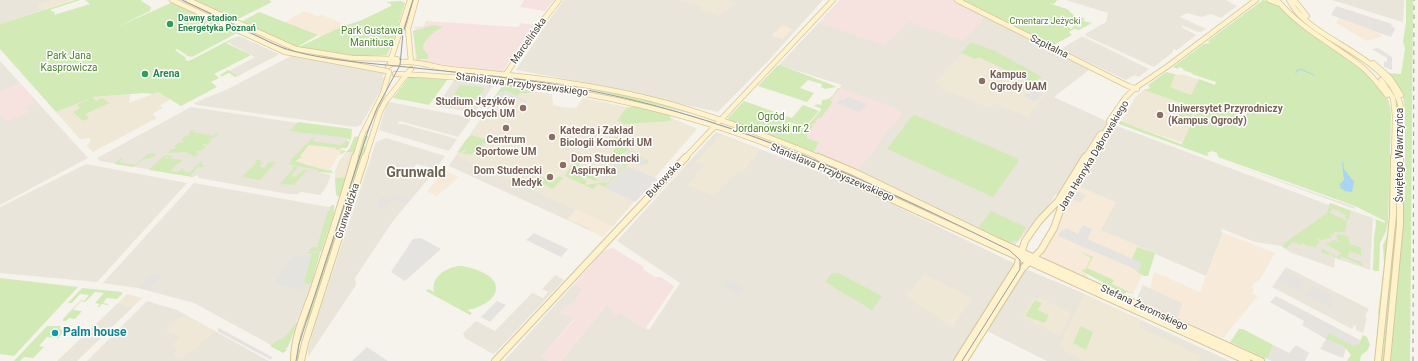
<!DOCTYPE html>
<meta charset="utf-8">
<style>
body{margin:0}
canvas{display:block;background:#f6f3ec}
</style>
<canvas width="1418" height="361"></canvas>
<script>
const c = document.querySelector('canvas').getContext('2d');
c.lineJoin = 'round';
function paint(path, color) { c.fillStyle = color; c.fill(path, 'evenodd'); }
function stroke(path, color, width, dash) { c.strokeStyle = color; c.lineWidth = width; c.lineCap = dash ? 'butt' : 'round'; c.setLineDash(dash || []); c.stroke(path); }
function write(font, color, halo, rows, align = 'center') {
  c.font = font + ' Roboto,sans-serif'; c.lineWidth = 3; c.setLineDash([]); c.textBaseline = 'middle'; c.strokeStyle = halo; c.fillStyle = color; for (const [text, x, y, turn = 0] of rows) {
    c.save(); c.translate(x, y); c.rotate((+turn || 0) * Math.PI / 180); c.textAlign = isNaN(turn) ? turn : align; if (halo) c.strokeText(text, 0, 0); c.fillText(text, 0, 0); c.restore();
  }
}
const residential = new Path2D(`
 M 0,0 L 72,0 L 0,24 Z
 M 564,0 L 823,0 L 769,60 L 718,112 L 582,82 L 516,70 L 551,17 Z
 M 840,0 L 961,0 L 1089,70 L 1054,97 L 1117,126 L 1329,205 L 1330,203 L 1373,218 L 1370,270 L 1335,258 L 1334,268 L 1292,253 L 1285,249 L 1282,246 L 1255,242 L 1222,229 L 1221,232 L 1223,233 L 1206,276 L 1100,230 L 1087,196 L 1080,203 L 1056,194 L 1047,207 L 1015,245 L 994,236 L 867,174 L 793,143 L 842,85 L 779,65 Z
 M 1066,0 L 1226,0 L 1237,6 L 1221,18 L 1211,14 L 1202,17 L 1187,13 L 1180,17 L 1206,29 L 1201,32 L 1198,32 L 1181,25 L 1183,28 L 1196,35 L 1177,50 L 1173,49 L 1173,52 L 1154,67 L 1086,36 L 1085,34 L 1106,22 L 1108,13 Z
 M 1332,0 L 1404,0 L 1403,22 L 1399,21 Z
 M 239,36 L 279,54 L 278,55 L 238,76 L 229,71 L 255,57 L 227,42 Z
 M 1081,37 L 1084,37 L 1149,69 L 1139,77 L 1135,75 L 1126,80 L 1061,49 Z
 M 291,56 L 385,73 L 382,76 L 384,79 L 380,91 L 361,125 L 355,127 L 197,105 L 194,103 L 228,89 Z
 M 0,61 L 88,158 L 0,205 Z
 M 455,79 L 495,83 L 474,113 L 437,106 Z
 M 389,102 L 472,118 L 458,137 L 437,131 L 438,130 L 436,131 L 400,121 L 397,124 L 403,124 L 457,139 L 449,151 L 379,130 L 387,103 Z
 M 191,107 L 298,123 L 291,130 L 349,137 L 344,147 L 318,172 L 331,175 L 326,187 L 320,195 L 301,192 L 298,194 L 288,194 L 199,178 L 198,175 L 193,177 L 100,161 L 97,158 Z
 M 716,132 L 850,184 L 1028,270 L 1078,291 L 1230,361 L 1047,361 L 977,326 L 955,361 L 561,361 L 607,304 L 614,309 L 610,313 L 619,312 L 649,330 L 680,283 L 617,241 Z
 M 386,138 L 445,156 L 436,169 L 417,164 L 410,171 L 429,178 L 393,221 L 355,278 L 356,285 L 308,357 L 308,349 L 318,316 L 376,142 Z
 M 456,155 L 613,226 L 602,236 L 449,166 Z
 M 86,164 L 187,183 L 97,282 L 0,273 L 0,207 Z
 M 194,183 L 334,208 L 334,210 L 322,245 L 309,291 L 284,352 L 194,303 L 138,288 L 103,283 Z
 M 1286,267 L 1369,309 L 1365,316 L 1367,318 L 1363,333 L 1356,330 L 1356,326 L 1354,325 L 1352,329 L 1272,287 Z
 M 555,275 L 564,280 L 496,352 L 493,354 L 465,338 L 463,333 L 476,321 L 495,331 L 532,293 L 543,298 L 548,292 L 542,289 Z
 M 574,284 L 584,290 L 569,306 L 560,312 L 574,319 L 541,357 L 550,361 L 504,361 Z
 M 1143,285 L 1183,303 L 1177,318 L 1136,300 Z
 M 147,301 L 177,310 L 269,361 L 87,361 Z
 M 118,303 L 133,307 L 77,361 L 57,361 Z`);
const commercial = new Path2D(`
 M 304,11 L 317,16 L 322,15 L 346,25 L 322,37 L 285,22 Z
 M 1339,18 L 1380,33 L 1380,35 L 1383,36 L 1367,41 L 1336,23 Z
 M 782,25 L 793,29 L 783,39 L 771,36 Z
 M 309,143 L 342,148 L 344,147 L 328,172 L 291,164 Z
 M 445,170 L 459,177 L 437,196 L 427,191 Z
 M 1080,187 L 1116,202 L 1101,230 L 1155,253 L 1148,276 L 1142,275 L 1133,294 L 1112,284 L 1113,280 L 1087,268 L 1085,272 L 1089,279 L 1045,259 L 1043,256 L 1042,253 L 1057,226 L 1059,226 L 1063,214 L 1071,200 L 1080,203 L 1083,199 L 1085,198 L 1086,195 L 1077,191 Z
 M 576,209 L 613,226 L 603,237 L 588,230 L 589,228 L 567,219 Z
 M 1221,232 L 1275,253 L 1259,281 L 1254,283 L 1252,287 L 1254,289 L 1252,293 L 1258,296 L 1223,338 L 1177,318 L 1183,303 L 1150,288 L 1154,272 L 1200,292 L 1223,234 Z`);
const industrial = new Path2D(`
 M 1336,6 L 1392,24 L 1391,26 L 1395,28 L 1394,31 L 1391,37 L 1331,15 Z
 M 1276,296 L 1360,340 L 1356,349 L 1347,345 L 1343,358 L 1320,349 L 1326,339 L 1302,325 L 1304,321 L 1270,302 Z
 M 1273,345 L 1289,353 L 1296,345 L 1309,353 L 1305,361 L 1272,361 L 1267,359 Z`);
const education = new Path2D(`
 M 50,0 L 72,0 L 41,10 L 37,5 Z
 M 679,0 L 724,0 L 735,3 L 720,16 L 699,10 L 702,7 Z
 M 962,54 L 976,59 L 978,57 L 992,63 L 1047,92 L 1028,117 L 994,103 L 990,108 L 940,88 L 942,84 L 935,82 Z
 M 1167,72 L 1180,75 L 1181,74 L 1215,85 L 1198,109 L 1183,143 L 1121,122 L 1136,96 L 1145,89 L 1148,90 L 1151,87 L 1148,86 Z
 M 502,87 L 552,94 L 553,105 L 563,107 L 576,108 L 583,98 L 665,115 L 697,129 L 613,226 L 456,155 Z
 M 158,92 L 170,100 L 160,105 L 163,108 L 152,114 L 157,118 L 93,152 L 87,146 L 91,140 L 89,138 L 80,139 L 56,112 L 92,97 L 130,94 L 129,103 Z
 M 719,134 L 761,149 L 742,173 L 738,172 L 715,196 L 687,185 L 705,165 L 696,161 L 716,140 L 715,138 Z
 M 346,152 L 354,152 L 347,177 L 335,178 L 335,171 L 339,161 Z
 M 924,274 L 972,298 L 952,328 L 906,296 Z
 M 127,294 L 142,298 L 133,307 L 118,303 Z
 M 1084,294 L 1141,320 L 1139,327 L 1201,356 L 1199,361 L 1085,361 L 1061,349 L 1060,344 L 1064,336 Z
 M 1034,297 L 1037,299 L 1038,297 L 1071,313 L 1060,335 L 1022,317 Z
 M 185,315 L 215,331 L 183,359 L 172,356 L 178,349 L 171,346 L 180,336 L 165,331 L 177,320 Z`);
const medical = new Path2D(`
 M 524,0 L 554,0 L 545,11 L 520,7 Z
 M 841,0 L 951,0 L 985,17 L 964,41 L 909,22 L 884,45 L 819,23 Z
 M 426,21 L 518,27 L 521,23 L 534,25 L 502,72 L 416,61 L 413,31 L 416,29 L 413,27 L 424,26 Z
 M 19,83 L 36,103 L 26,107 L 29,112 L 7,121 L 0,113 L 0,91 Z
 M 840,88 L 895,108 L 903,113 L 877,145 L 877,147 L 859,169 L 856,170 L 847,166 L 845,163 L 793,143 Z
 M 613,248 L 644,267 L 643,269 L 644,270 L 655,277 L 661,277 L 674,286 L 674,287 L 645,329 L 619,312 L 616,316 L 610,313 L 614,309 L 607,304 L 561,361 L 550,361 L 541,357 L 574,320 L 560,312 L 567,304 L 569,306 L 583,290 L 574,284 L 603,252 L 608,249 Z`);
const green = new Path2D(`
 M 75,0 L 80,0 L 50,10 L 51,11 L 55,12 L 54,15 L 90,4 L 85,0 L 140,0 L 151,7 L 150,11 L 115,28 L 173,2 L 228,28 L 227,30 L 230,29 L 237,33 L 192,57 L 188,56 L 177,49 L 175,50 L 186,58 L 185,60 L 189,61 L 237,36 L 226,43 L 251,55 L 214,74 L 219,78 L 222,76 L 220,75 L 228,70 L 238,76 L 235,77 L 229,73 L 211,82 L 217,87 L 181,106 L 158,92 L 153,94 L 144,93 L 92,97 L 96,101 L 102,98 L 109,103 L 85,114 L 89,118 L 83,121 L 73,112 L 80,108 L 77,105 L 91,98 L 56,112 L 0,49 L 0,24 Z
 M 193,0 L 269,0 L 272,2 L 236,20 Z
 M 961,0 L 1057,0 L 1054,4 L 1048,3 L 1067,9 L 1077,18 L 1064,25 L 1072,29 L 1073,26 L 1075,24 L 1080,27 L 1082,25 L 1076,22 L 1081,17 L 1085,19 L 1083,21 L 1092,23 L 1079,30 L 1074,29 L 1069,32 L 1072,35 L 1052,46 Z
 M 1263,0 L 1279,5 L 1299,24 L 1360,67 L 1387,96 L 1390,106 L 1391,115 L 1388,222 L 1386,231 L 1380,243 L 1379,271 L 1374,271 L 1372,268 L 1373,268 L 1374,237 L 1376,224 L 1375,223 L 1376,223 L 1375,219 L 1385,223 L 1385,221 L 1355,206 L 1218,157 L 1217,153 L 1212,151 L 1207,153 L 1209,155 L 1207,156 L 1119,124 L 1120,121 L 1189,147 L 1182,144 L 1198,109 L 1144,90 L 1150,88 L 1148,85 L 1166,72 L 1175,75 L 1170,87 L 1191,95 L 1199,79 L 1215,85 L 1216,82 L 1192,74 L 1192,73 L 1183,70 L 1183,68 L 1179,67 L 1178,69 L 1173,67 L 1204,44 L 1210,43 L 1208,41 Z
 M 1406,0 L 1413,0 L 1410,361 L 1391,361 L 1405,192 L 1405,112 L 1403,96 L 1393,78 L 1388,73 L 1401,74 L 1405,49 L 1403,41 L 1406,23 Z
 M 401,1 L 405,3 L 394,39 L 387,55 L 349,57 L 299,47 L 341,27 L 362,20 L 391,6 L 391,4 L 386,2 Z
 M 259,12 L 318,35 L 297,47 L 241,22 Z
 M 433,25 L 443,27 C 435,31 423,39 423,49 L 429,56 L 427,59 L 420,59 L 418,62 L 417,60 L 413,31 Z
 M 971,42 L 995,51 L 1042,77 L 1032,83 L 1000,67 L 978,57 L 976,59 L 961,53 Z
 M 780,65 L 835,86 L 836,87 L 825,89 L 821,87 L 822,84 L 808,80 L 800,88 L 814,93 L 807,102 L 758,86 L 777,66 Z
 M 409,77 L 411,77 L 448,79 L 429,105 L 393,98 Z
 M 460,85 L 482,87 L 484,89 L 473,103 L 451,100 Z
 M 506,85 L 525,88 L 524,89 L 533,93 L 520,93 L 517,96 L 506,91 L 500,92 L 493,103 L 494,103 L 490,103 L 502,86 Z
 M 584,88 L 610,92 L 668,105 L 710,118 Z
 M 838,88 L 840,88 L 830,100 L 834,104 L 832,103 L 821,118 L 818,118 L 815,121 L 817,122 L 811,125 L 813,126 L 811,129 L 809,129 L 805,132 L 807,133 L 807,138 L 821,143 L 818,143 L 814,152 L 729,120 L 728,118 L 744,101 L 792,118 L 803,105 L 819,111 L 805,127 L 789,122 L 788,123 L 805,129 L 822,109 L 814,106 L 818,104 L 821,105 L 822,100 C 830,101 834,94 838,88 Z
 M 1392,94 L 1396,100 L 1399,112 L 1398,217 L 1384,361 L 1382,361 L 1396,216 L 1397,111 Z
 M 635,106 L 670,115 L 671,121 L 624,124 L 621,122 L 617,121 L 626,108 Z
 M 1181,107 L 1194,112 L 1186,127 L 1172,122 Z
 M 915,115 L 1017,158 L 1018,162 L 993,197 L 887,149 L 912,116 Z
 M 298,122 L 352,129 L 351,140 L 348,139 L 348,138 C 329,135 310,134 290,131 Z
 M 192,130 L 195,130 L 193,132 L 214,136 L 216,133 L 219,134 L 214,138 L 211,138 L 209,139 L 212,140 L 207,145 L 204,144 L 202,146 L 206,146 L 201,151 L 197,151 L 195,153 L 199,153 L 195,157 L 185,152 L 167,153 L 172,149 L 175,149 L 177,148 L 174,147 L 179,142 L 182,143 L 184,141 L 181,140 L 186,136 L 191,135 L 188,134 Z
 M 471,135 L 487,140 L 480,149 L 470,155 L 461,153 L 466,151 L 465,149 L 460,153 L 457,152 L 460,150 L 459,150 L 465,141 Z
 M 320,136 L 315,137 L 312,141 L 341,145 L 347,141 L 350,141 L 347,148 L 340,148 L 339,150 L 346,151 L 340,155 L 341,151 L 335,149 L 336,148 L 309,145 L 300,156 L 302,157 L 295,161 C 306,164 315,168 327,170 L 326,171 L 331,170 L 333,173 L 317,172 L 318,170 L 288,164 L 291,162 L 291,160 L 312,138 Z
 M 360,136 L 345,189 L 340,201 L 340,197 L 336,195 L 335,178 L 347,177 L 353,152 L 346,152 L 350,148 L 354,137 Z
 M 364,136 L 368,136 L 364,147 L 367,147 L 310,320 L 306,321 L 355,171 Z
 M 614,136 C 621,139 622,139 626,145 L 623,147 L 624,148 L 627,147 L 629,149 L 626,152 L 631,150 L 647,160 L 648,162 L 646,164 L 646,160 L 631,151 L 623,153 L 619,157 L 612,154 L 617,143 Z
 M 149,153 L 172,156 L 170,158 L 165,156 L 166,158 L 176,159 L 169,165 L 177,159 L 183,160 L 171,169 L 173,170 L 170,171 L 171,172 L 178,172 L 182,169 L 184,169 L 183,171 L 191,172 L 201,161 L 204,167 L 198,167 L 191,175 L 193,177 L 149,170 L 165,155 L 157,154 L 152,158 L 144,159 L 133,167 L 114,164 L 121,158 L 123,158 L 119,162 L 135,165 Z
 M 575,159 L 582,161 L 579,165 L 581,166 L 578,171 L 593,175 L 596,171 L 600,172 L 596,180 L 602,180 C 595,183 588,178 582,175 L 580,176 L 587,181 L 585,184 L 586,185 L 604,182 L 607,183 L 624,166 L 621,165 L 622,164 L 628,164 L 605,187 L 598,184 L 593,189 L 565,176 Z
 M 256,160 L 261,160 L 260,162 L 262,163 L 259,166 L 264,168 L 269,162 L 278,163 L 274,164 L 260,180 L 242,177 L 257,162 L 255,161 Z
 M 293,166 L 298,167 L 291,176 L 296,177 L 303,170 L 309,171 L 305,172 L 294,185 L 280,184 L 294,168 L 292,167 Z
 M 559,176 L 563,178 L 553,189 L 537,181 L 542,177 L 553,182 Z
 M 1330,203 L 1351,211 L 1348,221 L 1345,217 L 1346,215 L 1332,208 L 1330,213 L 1347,221 L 1345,232 L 1335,232 L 1333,235 L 1328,233 L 1332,237 L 1321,240 L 1316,238 L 1320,242 L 1315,247 L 1308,245 L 1313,249 L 1303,243 L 1302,245 L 1293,242 L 1287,248 L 1282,247 L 1286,242 L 1327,213 Z
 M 332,205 L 334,205 L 334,213 L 321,252 L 309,251 L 312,247 L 317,247 L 327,213 L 331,209 L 329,208 Z
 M 991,211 L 1026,227 L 1018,241 L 1008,242 L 978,228 Z
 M 1338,234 L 1348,236 L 1350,244 L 1361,248 L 1361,255 L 1349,251 L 1348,257 L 1361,262 L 1363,266 L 1341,256 L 1340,259 L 1334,257 L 1330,253 L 1328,255 L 1321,252 L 1322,248 L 1337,257 L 1341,253 L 1326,244 L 1334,240 L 1340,243 L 1336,236 Z
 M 1388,234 L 1389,234 L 1380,320 L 1378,313 L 1384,264 L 1383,245 Z
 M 1137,247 L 1155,253 L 1148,276 L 1144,276 L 1134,270 L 1139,271 L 1141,265 L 1132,259 Z
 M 308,252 L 320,253 L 311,284 L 305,284 L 304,281 L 308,267 L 307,267 L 312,254 L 307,253 Z
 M 1081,252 L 1093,257 L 1087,268 L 1114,280 L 1112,284 L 1134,294 L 1126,292 L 1125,294 L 1145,304 L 1129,297 L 1082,271 L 1083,269 L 1085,270 L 1091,258 Z
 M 459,266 C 469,266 491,273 495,283 C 501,299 479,308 467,310 L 472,313 L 470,315 L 426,291 L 428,289 L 434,292 C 431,277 445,268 459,266 Z
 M 832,273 L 835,274 L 838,273 L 882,296 L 872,310 L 825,282 Z
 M 0,278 L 78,287 L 14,356 L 0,354 Z
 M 82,288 L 122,292 L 122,294 L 117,299 L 107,298 L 103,303 L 109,304 L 107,305 L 102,304 L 99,307 L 97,307 L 100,304 L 95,303 L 104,293 L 95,292 L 85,302 L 81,301 L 73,310 L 82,311 L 75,319 L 69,318 L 66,321 L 63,321 L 63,319 L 81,300 L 84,301 L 89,295 L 80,294 L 72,303 L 68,303 Z
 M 1092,294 L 1093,295 L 1240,361 Z
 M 1035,300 L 1042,303 L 1038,310 L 1049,315 L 1045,323 L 1025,316 Z
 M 298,321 L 288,347 L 285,349 L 287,349 L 286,351 L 283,353 L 270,346 L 278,340 L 284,338 Z
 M 47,326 L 61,326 L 59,329 L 65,330 L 58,338 L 47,337 L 39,346 L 44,347 L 33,358 L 24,357 L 20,361 L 14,361 Z
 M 1081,326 L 1093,332 L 1086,350 L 1073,343 Z
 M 1239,329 L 1243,329 L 1273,345 L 1267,359 L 1230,342 Z
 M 1329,333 L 1353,346 L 1358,345 L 1363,335 L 1367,337 L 1370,345 L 1367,351 L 1361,355 L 1360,361 L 1347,361 L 1351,355 L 1344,346 L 1326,339 Z`);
const parking = new Path2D(`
 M 1378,48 L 1392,57 L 1392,70 L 1384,67 L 1384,61 L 1387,62 L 1387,58 L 1372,49 Z
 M 1032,86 L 1043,93 L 1038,99 L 1033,101 L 1024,96 L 1026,93 L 1029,94 L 1030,92 L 1028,91 L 1032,89 L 1031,87 Z
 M 500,92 L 506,92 L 527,101 L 524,103 L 516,99 L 512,101 L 508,101 L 505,106 L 492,102 Z
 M 848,97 L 867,104 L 859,112 L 836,103 L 839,100 L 844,100 Z
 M 631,150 L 646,161 L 646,164 L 643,166 L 642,164 L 639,166 L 619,157 Z
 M 1218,159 L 1326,197 L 1355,207 L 1355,209 Z
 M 616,163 L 623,166 L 606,182 L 600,180 Z
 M 627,166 L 658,179 L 635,202 L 605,188 Z
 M 396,195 L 410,200 L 407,203 L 392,200 L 387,206 L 385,205 L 382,208 L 378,208 L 381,197 L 387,199 L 386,202 Z
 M 1083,225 L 1092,229 L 1087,239 L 1142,263 L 1139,271 L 1058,236 L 1062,229 L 1064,231 L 1066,228 L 1078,234 Z
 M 534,233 L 568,249 L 561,257 L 526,240 Z
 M 421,238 L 441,249 L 405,281 L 391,272 L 413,239 Z
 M 296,255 L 311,256 L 304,281 L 307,284 L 302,290 L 274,284 L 288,262 Z
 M 1284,271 L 1305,282 L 1299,291 L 1278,280 Z
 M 151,274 L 162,276 L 148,290 L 139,288 Z
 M 728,279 L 745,288 L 739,295 L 722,285 Z
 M 1312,286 L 1331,295 L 1328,300 L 1330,303 L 1331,302 L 1334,303 L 1331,308 L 1322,303 L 1323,302 L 1321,301 L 1320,302 L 1306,295 Z
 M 497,301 L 506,305 L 490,322 L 481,317 Z
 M 219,328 L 272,357 L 271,360 L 217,331 Z
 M 367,347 L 388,361 L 352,361 Z`);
const water = new Path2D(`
 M 1343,161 L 1344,169 L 1354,182 L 1352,192 L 1345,191 L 1339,187 L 1342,186 L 1339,185 L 1344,180 L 1342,163 Z`);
const stream = new Path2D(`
 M 1296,73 L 1296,71 L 1301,69 L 1309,73
 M 1310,73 L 1314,75`);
const secondaryFar1 = new Path2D(`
 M 172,0 L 285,52 L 387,71
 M 188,0 L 296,49 L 352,58 L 397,59
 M 957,0 L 1128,86 L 1137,89
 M 1269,0 L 1280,4
 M 1277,0 C 1303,31 1332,43 1362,67 C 1372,75 1379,85 1387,95
 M 1289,0 C 1292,4 1294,9 1298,13 C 1326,44 1387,59 1400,103 C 1403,114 1400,146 1400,158
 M 1294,0 L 1307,16
 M 390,62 L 410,0
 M 411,62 L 408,29 L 416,0
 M 1373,63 L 1390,78 L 1401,95
 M 388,66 C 407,56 430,67 450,69 C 524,76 599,84 670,104 C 722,119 772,138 821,158
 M 395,74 C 534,79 674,103 801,158
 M 504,77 L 534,32 L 559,0
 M 1381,80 L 1393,98 L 1395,116 L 1394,158
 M 355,158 L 362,135 L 383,93 L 389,72
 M 365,158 L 380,112 L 385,102 L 411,69
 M 685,158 L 833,0
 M 1085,158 L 1100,134 L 1105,132 L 1110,124 L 1109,121 L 1125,98 L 1134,89 L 1168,66 L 1256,0
 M 1091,158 L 1120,112`);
const secondary = new Path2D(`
 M 799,157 L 1247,361
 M 818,157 L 854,172 L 997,241 L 1261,361
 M 294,361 C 294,334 305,314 314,288 C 328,245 343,201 355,157
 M 301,361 L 305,343 L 365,157
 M 495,361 L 686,157
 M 957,361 L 1017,266 L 1025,241 L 1039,221 L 1058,201 L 1085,157
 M 964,361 L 1022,269 L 1041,250 L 1054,228 L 1062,205 L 1092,157
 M 1378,361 L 1393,216 L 1394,157
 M 1387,361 L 1400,224 L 1400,157`);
const tram = new Path2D(`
 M 182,0 C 204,11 227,21 249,32 C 264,39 278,47 293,51 C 330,61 369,63 406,67 C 470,74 534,79 597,92 C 744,122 875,184 1009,250 L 1020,260 L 1020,269 L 962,361
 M 296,361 L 299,344 L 368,131 L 377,108 L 400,65 L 403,33 L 413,0`);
const rail = new Path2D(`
 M 1413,361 L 1414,0`);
const markers = [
 [170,24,4,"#2e9e5b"],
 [145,74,4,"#2e9e5b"],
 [982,81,4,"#8d6e63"],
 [523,108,4,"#8d6e63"],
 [1160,115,4,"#8d6e63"],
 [506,128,4,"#8d6e63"],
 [552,137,4,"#8d6e63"],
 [563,165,4,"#8d6e63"],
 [550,177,4,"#8d6e63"],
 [55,333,4,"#0f9aa8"]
];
const farLeisurenames = [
 ["Dawny stadion",178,19],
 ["Energetyka Poznań",178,29]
];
const farParknames = [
 ["Cmentarz Jeżycki",1045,22]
];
const parkNames = [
 ["Park Gustawa",372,31],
 ["Manitiusa",372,43],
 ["Park Jana",69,56],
 ["Kasprowicza",69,68],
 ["Ogród",771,117],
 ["Jordanowski nr 2",771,129]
];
const streetNames = [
 ["Marcelińska",529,41,-55],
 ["Szpitalna",1049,47,26],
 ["Stanisława Przybyszewskiego",522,85,7],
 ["Świętego Wawrzyńca",1400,155,-90],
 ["Jana Henryka Dąbrowskiego",1094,156,-59],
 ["Stanisława Przybyszewskiego",832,173,23],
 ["Bukowska",664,180,-47],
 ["Grunwaldzka",348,211,-72],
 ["Stefana Żeromskiego",1144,308,25]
];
const leisureNames = [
 ["Arena",153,74]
];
const educationNames = [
 ["Kampus",990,75],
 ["Ogrody UAM",990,87],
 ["Studium Języków",515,102,"right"],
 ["Obcych UM",515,114,"right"],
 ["Uniwersytet Przyrodniczy",1168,109],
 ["(Kampus Ogrody)",1168,121],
 ["Katedra i Zakład",560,131],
 ["Biologii Komórki UM",560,143],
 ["Centrum",506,140,"center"],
 ["Sportowe UM",506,152,"center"],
 ["Dom Studencki",571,159],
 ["Aspirynka",571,171],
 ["Dom Studencki",542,171,"right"],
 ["Medyk",542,183,"right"]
];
const nearCulturenames = [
 ["Palm house",63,333]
];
const districtNames = [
 ["Grunwald",416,173]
];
paint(residential, '#eae5da');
paint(commercial, '#f7ead8');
paint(industrial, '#e6e2dd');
paint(education, '#efe8d6');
paint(medical, '#f6e3e0');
paint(green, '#d2eab5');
paint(parking, '#e5e3e0');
paint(water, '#a9d4f2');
stroke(stream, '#a9d4f2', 1);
stroke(secondaryFar1, '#d6c79b', 6);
stroke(secondary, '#d6c79b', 8);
stroke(secondaryFar1, '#fff3cd', 4.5);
stroke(secondary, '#fff3cd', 6);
stroke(tram, '#9a9a9a', 1);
stroke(rail, '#9a9a9a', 1, [4.5, 4.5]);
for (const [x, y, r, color] of markers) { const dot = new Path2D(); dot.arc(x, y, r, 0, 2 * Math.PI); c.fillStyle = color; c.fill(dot); stroke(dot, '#fff', 1.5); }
write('bold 9px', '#27864d', '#fff', farLeisurenames, 'left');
write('9px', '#4a7f2a', '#fff', farParknames);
write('10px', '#4a7f2a', '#fff', parkNames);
write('10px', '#4b4439', '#fff', streetNames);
write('bold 10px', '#27864d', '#fff', leisureNames, 'left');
write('bold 10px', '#785e54', '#fff', educationNames, 'left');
write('bold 12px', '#0d838f', '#fff', nearCulturenames, 'left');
write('bold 14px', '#6e6250', '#fff', districtNames);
</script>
